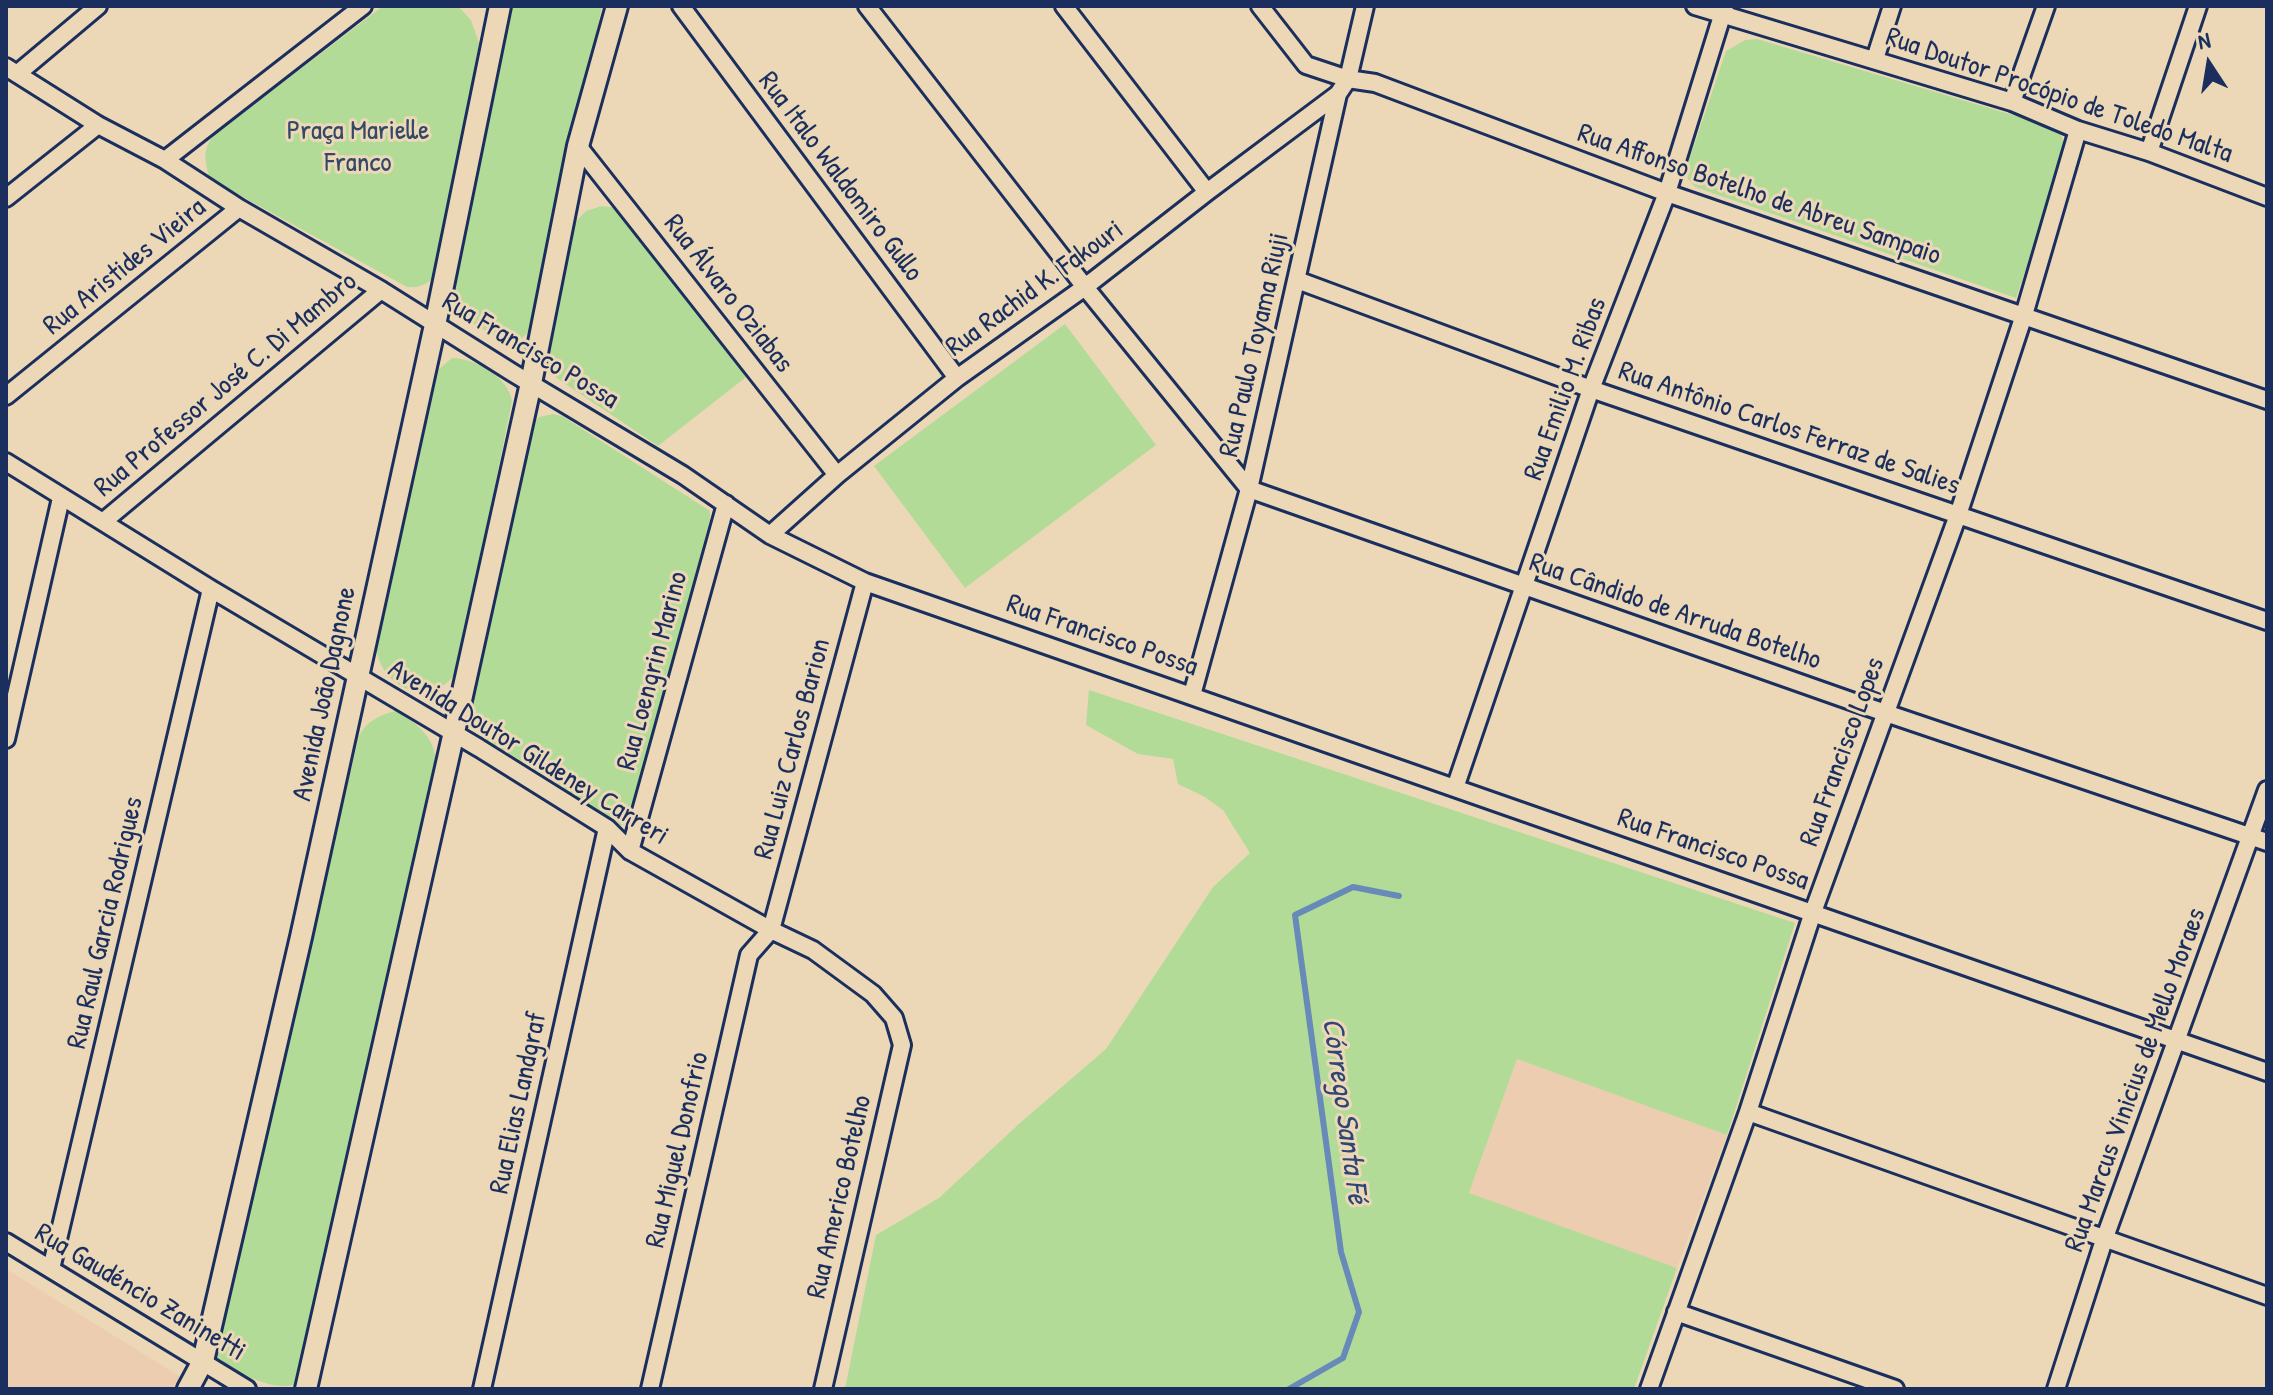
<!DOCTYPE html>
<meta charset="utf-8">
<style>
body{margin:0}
#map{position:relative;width:2273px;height:1395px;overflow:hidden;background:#ecd8b6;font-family:"Patrick Hand",sans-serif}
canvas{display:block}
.frame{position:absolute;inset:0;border:8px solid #1b2f5e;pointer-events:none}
.north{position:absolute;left:2169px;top:24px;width:80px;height:80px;-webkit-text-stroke:6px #ecd8b6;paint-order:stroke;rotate:348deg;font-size:22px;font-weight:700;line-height:32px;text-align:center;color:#1b2f5e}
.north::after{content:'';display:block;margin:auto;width:28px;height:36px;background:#1b2f5e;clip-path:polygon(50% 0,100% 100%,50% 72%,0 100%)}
</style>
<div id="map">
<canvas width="2273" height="1395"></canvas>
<div class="frame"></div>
<div class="north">N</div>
</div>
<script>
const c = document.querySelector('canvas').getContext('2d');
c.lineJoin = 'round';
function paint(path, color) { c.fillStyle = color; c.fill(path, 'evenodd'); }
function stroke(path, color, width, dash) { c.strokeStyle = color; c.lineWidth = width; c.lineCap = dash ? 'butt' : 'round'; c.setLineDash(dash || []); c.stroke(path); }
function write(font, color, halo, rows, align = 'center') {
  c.font = font + ' "Patrick Hand",sans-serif'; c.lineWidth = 6; c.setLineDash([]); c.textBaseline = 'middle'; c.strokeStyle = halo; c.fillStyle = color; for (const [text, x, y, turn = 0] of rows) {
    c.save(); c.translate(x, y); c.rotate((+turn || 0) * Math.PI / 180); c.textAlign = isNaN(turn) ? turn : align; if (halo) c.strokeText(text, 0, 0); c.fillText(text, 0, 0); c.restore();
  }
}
const built = new Path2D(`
 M 1517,1059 L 1727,1135 L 1677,1268 L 1469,1194 Z
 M 6,1269 L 168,1369 L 200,1389 L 6,1389 Z`);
const green = new Path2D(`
 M 383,6 L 458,6 L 471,20 L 479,43 L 436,275 C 428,284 420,288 407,287 L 221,185 L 209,177 C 205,160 202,149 214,135 Z
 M 509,6 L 602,6 L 534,327 L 521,339 L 511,341 L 497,337 L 461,317 L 452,295 Z
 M 1757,39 L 2053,127 L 2062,136 L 2065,154 L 2016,298 L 1695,187 L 1688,179 L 1686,169 L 1726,51 L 1745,40 Z
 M 602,206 L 618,208 L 750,374 L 658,446 L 546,371 L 572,225 L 586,211 Z
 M 1065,324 L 1156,445 L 965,588 L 874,466 Z
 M 452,358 C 475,358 509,378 512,401 L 458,669 C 432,715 373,685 376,639 L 439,369 Z
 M 553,414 L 562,416 L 710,511 L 710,519 L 632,817 C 626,825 621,826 611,826 L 550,778 L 483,738 L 471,713 L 534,422 L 539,417 Z
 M 1089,690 L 1795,923 L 1727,1135 L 1517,1059 L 1469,1193 L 1677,1268 L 1634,1389 L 845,1389 L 876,1235 L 939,1198 L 1020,1123 L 1106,1049 L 1213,887 L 1250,853 L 1223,810 L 1205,797 L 1178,784 L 1173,759 L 1138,754 L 1086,725 Z
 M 396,711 C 421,726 437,739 436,769 L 302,1382 C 275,1395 240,1373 217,1359 L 214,1351 L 216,1343 L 359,736 C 367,721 379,715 396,711 Z`);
const stream = new Path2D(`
 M 1289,1389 L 1343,1358 L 1359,1312 L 1341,1252 L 1295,915 L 1353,887 L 1399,896`);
const minor = new Path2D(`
 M 681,6 L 957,378
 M 867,6 L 1085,287 L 1249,489 L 1868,707 L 2267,842
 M 1064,6 L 1207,192
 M 1260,6 L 1306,65 L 1348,79 L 1375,83 L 1667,193 L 2267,400
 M 1695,6 L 2012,102 L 2078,130 L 2149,152 L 2267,197
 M 1875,59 L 1892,6
 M 6,67 L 98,125 L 165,160 L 239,208 L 381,290 L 513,373 L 683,475 L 770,535 L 865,582 L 2267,1072
 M 17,74 L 98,6
 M 2012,102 L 2046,6
 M 578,146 L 837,475
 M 2149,152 L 2198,6
 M 165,160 L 363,6
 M 6,198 L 98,125
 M 1297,280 L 1591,389 L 2267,621
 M 6,396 L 239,208
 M 6,462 L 211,589 L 479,748 L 607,828 L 630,851 L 771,930 L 813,950 L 873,994 L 894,1018 L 902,1045 L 823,1389
 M 104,521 L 381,290
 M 770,535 L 837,475 L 957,378 L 1085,287 L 1207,192 L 1338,94
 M 1192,695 L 1249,489 L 1338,94 L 1348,79 L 1365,6
 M 6,739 L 61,498
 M 1455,788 L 1591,389 L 1667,193 L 1725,6
 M 630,851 L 726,504
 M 1748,1112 L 2267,1296
 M 6,1242 L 247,1389
 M 51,1269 L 211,589
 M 1676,1312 L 1895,1389
 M 482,1389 L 607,828
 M 650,1389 L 749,955 L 771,930 L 865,582
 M 1649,1389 L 1748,1112 L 1813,912 L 1958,515 L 2024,315 L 2078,130
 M 2056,1389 L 2104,1240 L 2267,790`);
const tertiary = new Path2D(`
 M 188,1389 L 203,1361 L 301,937 L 435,325 L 500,6
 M 306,1389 L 454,732 L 531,383 L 578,146 L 617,6`);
const streetNames = [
 ["Rua Doutor Procópio de Toledo Malta",2059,96,19],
 ["Rua Italo Waldomiro Gullo",840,177,53],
 ["Rua Affonso Botelho de Abreu Sampaio",1759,195,19],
 ["Rua Aristides Vieira",125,267,-39],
 ["Rua Rachid K. Fakouri",1035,289,-36],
 ["Rua Álvaro Oziabas",728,294,52],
 ["Rua Paulo Toyama Riuji",1255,345,-77],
 ["Rua Francisco Possa",530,351,31],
 ["Rua Professor José C. Di Mambro",226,385,-40],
 ["Rua Emilio M. Ribas",1566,389,-70],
 ["Rua Antônio Carlos Ferraz de Salies",1789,429,19],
 ["Rua Cândido de Arruda Botelho",1675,612,19],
 ["Rua Francisco Possa",1102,636,19],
 ["Rua Loengrin Marino",653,671,-75],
 ["Avenida João Dagnone",325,694,-78],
 ["Rua Luiz Carlos Barion",793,749,-75],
 ["Rua Francisco Lopes",1843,752,-70],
 ["Avenida Doutor Gildeney Carreri",528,753,32],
 ["Rua Francisco Possa",1713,850,19],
 ["Rua Raul Garcia Rodrigues",106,923,-77],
 ["Rua Marcus Vinicius de Mello Moraes",2136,1080,-70],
 ["Rua Elias Landgraf",519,1103,-78],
 ["Rua Miguel Donofrio",678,1150,-77],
 ["Rua Americo Botelho",840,1197,-77],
 ["Rua Gaudéncio Zaninetti",140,1293,31]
];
const parkNames = [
 ["Praça Marielle",358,132],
 ["Franco",358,164]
];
const waterNames = [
 ["Córrego Santa Fé",1344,1111,82]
];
paint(built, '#eccdb0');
paint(green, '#b2db97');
stroke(stream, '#678ab8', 6);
stroke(minor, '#1b2f5e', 22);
stroke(tertiary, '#1b2f5e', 26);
stroke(minor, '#ecd8b6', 16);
stroke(tertiary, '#ecd8b6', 20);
write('28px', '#1b2f5e', '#ecd8b6', streetNames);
write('28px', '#324967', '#ecd8b6', parkNames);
write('italic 30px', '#2e4674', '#ecd8b6', waterNames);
</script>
